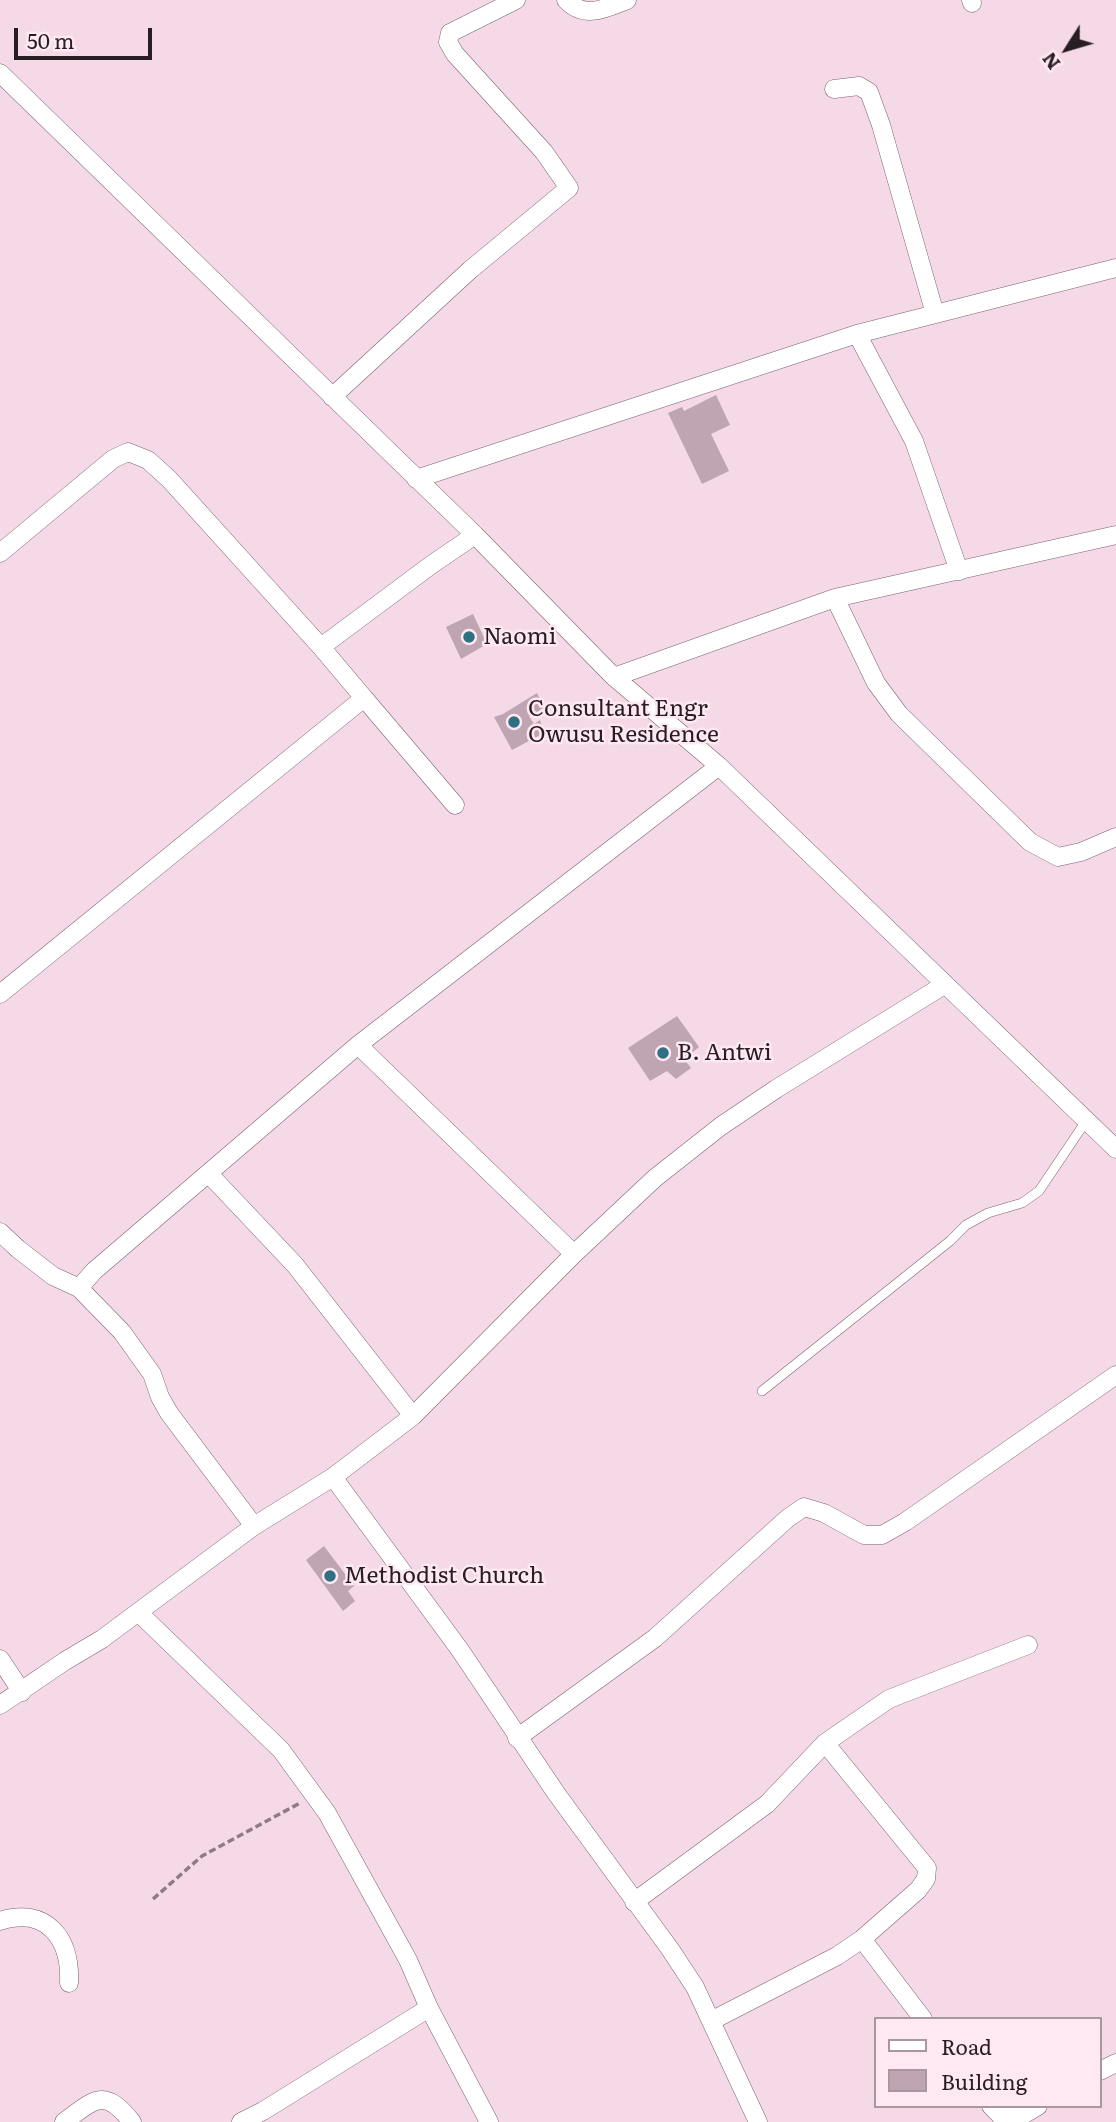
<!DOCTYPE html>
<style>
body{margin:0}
#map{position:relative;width:1116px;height:2122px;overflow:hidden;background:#f5d9e6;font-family:Literata,serif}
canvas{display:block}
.legend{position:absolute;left:874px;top:2017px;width:228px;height:91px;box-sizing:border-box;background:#fee8f2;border:2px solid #a8979f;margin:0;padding:9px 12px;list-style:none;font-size:21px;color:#271d22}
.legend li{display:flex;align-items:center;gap:14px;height:35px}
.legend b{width:35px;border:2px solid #a8979f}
.north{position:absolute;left:1032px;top:14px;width:70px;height:70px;-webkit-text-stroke:5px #fee8f2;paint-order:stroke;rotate:233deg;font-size:19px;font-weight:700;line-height:28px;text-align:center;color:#271d22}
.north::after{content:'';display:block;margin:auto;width:24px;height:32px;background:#271d22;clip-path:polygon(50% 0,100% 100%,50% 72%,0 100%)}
.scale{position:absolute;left:14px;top:28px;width:138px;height:32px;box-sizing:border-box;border:4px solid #271d22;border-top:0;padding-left:9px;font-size:21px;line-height:24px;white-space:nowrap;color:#271d22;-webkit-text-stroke:5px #fee8f2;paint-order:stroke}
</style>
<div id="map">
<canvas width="1116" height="2122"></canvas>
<ul class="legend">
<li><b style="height:9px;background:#fff"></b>Road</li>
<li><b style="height:19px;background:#bfa5b1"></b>Building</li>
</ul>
<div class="north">N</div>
<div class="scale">50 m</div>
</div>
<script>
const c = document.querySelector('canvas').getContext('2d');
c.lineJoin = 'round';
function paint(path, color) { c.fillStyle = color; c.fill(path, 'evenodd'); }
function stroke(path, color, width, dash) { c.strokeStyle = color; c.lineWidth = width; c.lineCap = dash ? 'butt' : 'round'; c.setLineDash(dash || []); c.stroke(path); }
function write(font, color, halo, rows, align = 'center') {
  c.font = font + ' Literata,serif'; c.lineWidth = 5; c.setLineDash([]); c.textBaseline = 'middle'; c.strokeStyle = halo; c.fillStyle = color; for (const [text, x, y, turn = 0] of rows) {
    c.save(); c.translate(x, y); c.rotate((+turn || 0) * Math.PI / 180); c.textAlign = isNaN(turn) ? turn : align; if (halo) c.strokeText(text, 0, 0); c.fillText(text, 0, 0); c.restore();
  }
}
const building = new Path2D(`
 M 716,395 L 730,425 L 711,434 L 729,471 L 702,484 L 668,413 L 682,407 L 684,411 Z
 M 473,614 L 487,644 L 461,659 L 446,627 Z
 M 537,693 L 544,708 L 529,716 L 534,724 L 540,720 L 544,733 L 512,750 L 494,717 L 503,714 Z
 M 677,1016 L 699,1047 L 684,1059 L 691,1068 L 676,1079 L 667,1071 L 650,1081 L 628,1048 Z
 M 324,1546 L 354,1586 L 348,1591 L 355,1601 L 343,1611 L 306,1560 Z`);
const path = new Path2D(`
 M 153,1899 L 202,1856 L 300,1803`);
const lane = new Path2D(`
 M 762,1391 L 950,1241 L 966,1225 L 988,1213 L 1022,1203 L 1039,1191 L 1086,1121`);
const street = new Path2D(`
 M 566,0 C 585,20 606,8 627,0
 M 971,0 L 972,3
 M 0,73 L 475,535 L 614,677 L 719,766 L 1116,1149
 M 834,89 L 859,86 L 869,92 L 881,125 L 935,314
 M 857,334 L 1116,268
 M 332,397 L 470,270 L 569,188 L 544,152 L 455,54 L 448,42 L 450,33 L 516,0
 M 416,479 L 857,334 L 914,441 L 959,571
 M 0,553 L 113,459 L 128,452 L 148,460 L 169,479 L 321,647 L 364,698 L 0,994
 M 835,598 L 876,683 L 899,714 L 1030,842 L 1058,857 L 1081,852 L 1116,837
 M 321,647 L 431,565 L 475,535
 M 614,677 L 835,598 L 1116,535
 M 364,698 L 455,805
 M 358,1045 L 574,1254
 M 209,1174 L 295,1265 L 413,1416
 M 0,1232 L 18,1249 L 53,1276 L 79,1288 L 122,1332 L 152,1374 L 160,1397 L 169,1413 L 254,1526
 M 79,1288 L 94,1271 L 358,1045 L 719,766
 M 333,1477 L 460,1650 L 556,1793 L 670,1949 L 695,1987 L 758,2122
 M 139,1613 L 281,1750 L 327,1813 L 408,1960 L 429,2008 L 489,2122
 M 0,1659 L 22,1692
 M 0,1705 L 65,1661 L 102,1639 L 254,1526 L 333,1477 L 413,1416 L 574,1254 L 655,1178 L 721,1126 L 776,1089 L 944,985
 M 517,1738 L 655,1638 L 788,1518 L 804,1507 L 824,1513 L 864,1535 L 882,1535 L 905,1522 L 1116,1375
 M 634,1902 L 767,1804 L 825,1743 L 889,1699 L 1028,1645
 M 0,1921 C 47,1906 71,1939 69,1983
 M 862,1939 L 923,2019
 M 711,2021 L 837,1956 L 862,1939 L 918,1890 L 926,1879 L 927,1868 L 825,1743
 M 1100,2071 L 1116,2063
 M 991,2106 L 1002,2117 L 1021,2116 L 1038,2106
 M 64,2122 C 95,2099 104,2087 132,2122
 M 241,2122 L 263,2111 L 429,2008`);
const markers = [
 [469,637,7,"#2f7183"],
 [514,722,7,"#2f7183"],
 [663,1053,7,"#2f7183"],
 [330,1576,7,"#2f7183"]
];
const poiNames = [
 ["Naomi",483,637],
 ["Consultant Engr",528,709],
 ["Owusu Residence",528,735],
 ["B. Antwi",677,1053],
 ["Methodist Church",344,1576]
];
paint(building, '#bfa5b1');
stroke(lane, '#7a626d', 10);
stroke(street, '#7a626d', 19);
stroke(path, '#8e7b84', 3.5, [7, 3.5]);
stroke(lane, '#fff', 9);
stroke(street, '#fff', 18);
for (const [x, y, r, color] of markers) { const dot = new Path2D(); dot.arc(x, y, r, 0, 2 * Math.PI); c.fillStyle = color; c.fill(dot); stroke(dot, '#fee8f2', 2.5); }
write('23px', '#271d22', '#fee8f2', poiNames, 'left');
</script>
